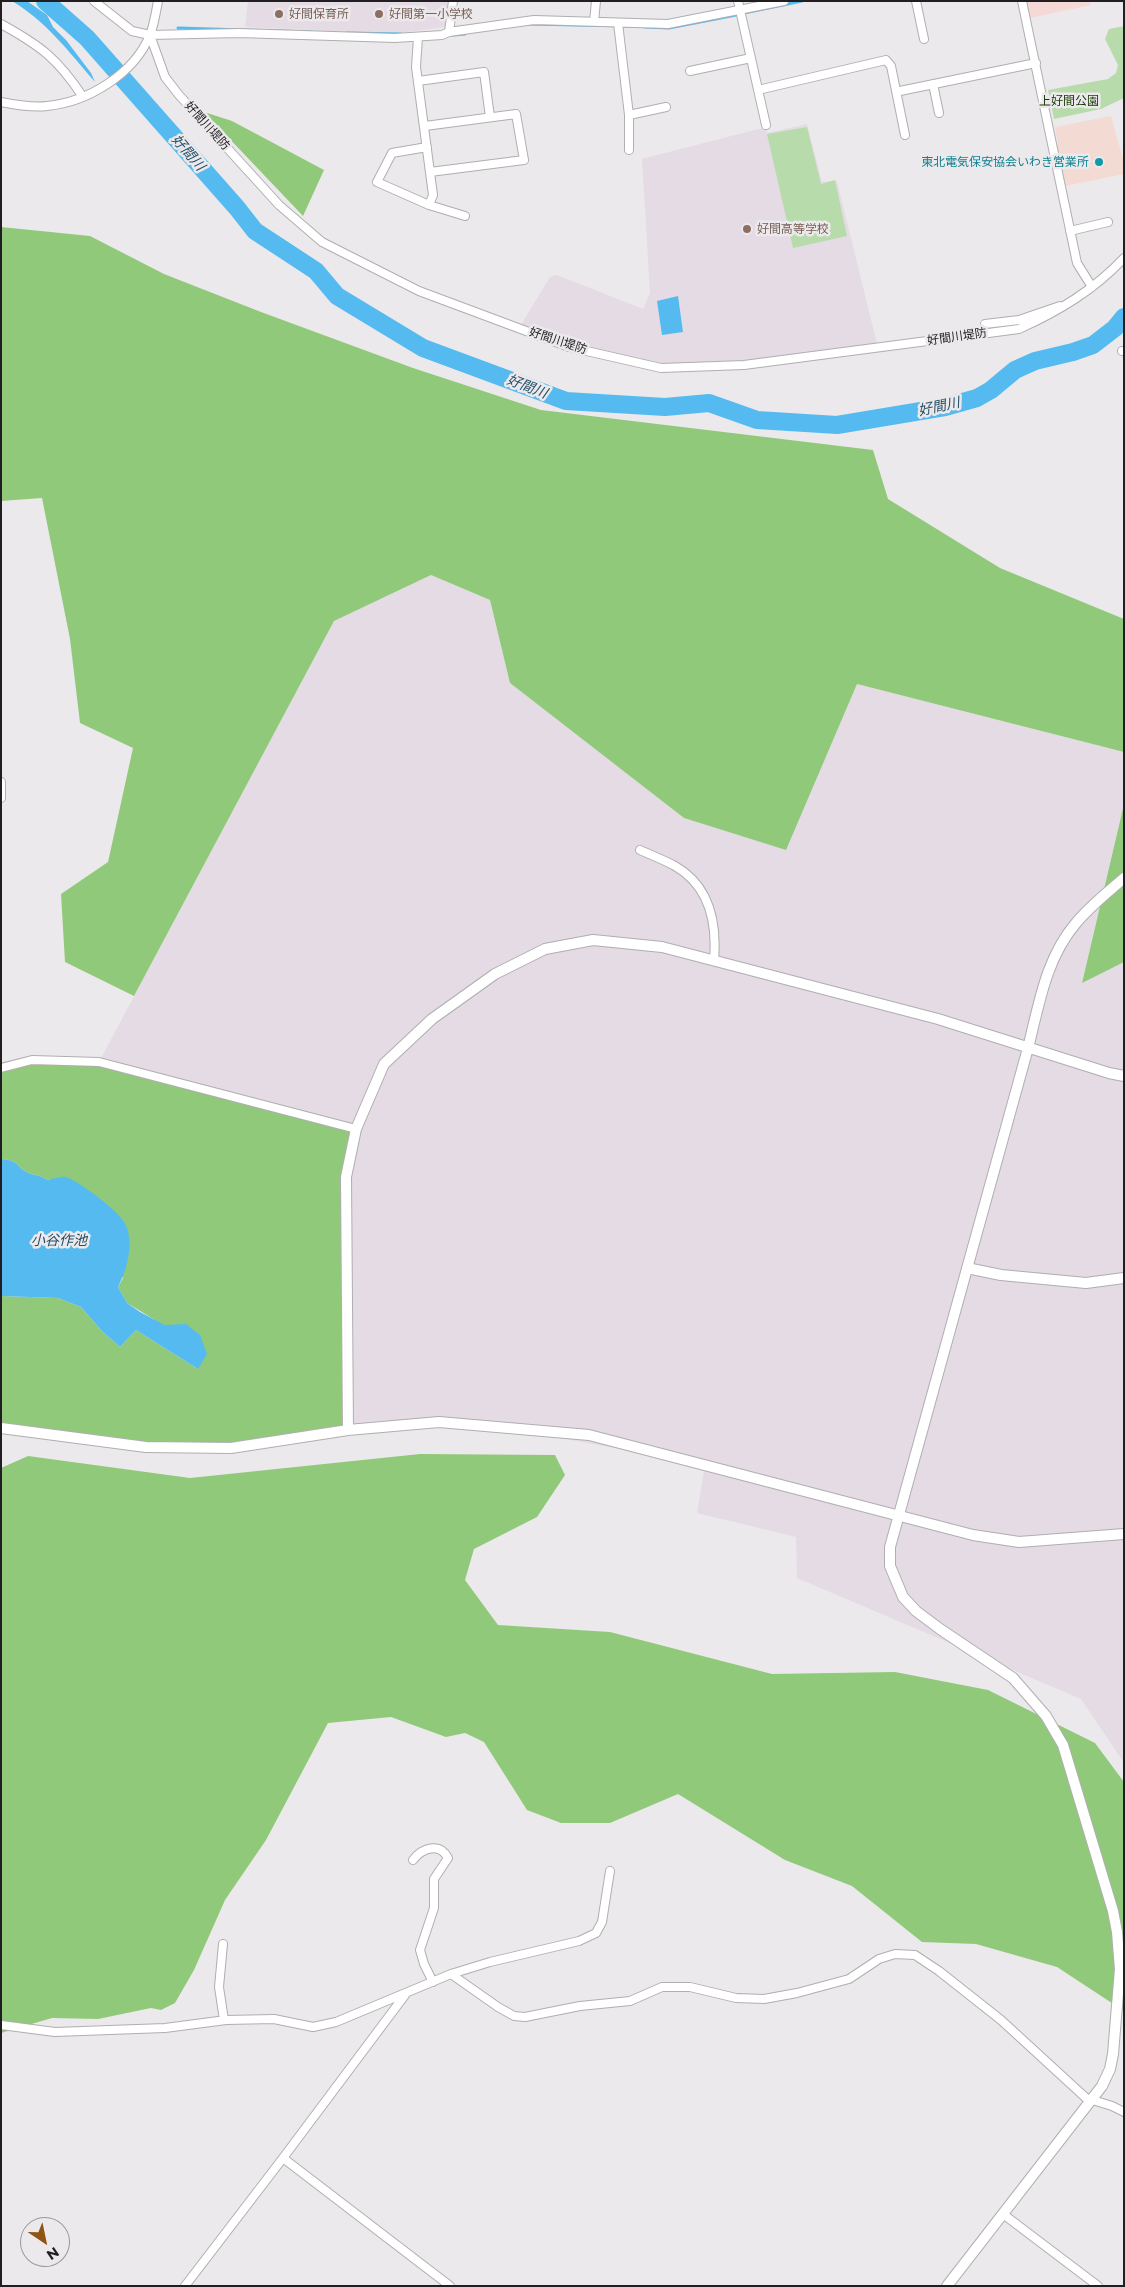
<!DOCTYPE html>
<meta charset="utf-8">
<style>
body{margin:0}
#map{position:relative;width:1125px;height:2287px;overflow:hidden;background:#ece9ec;font-family:Montserrat,sans-serif}
canvas{display:block}
.frame{position:absolute;inset:0;border:2px solid #201e20;pointer-events:none}
.north{position:absolute;left:20px;top:2217px;width:50px;height:50px;box-sizing:border-box;background:#ece9ec;border:1px solid #9a989a;border-radius:50%;rotate:146deg;font-size:14px;font-weight:700;line-height:20px;text-align:center;color:#201e20}
.north::after{content:'';display:block;margin:auto;width:18px;height:22px;background:#8f5313;clip-path:polygon(50% 0,100% 100%,50% 72%,0 100%)}
</style>
<div id="map">
<canvas width="1125" height="2287"></canvas>
<div class="frame"></div>
<div class="north">N</div>
</div>
<script>
const c = document.querySelector('canvas').getContext('2d');
c.lineJoin = 'round';
function paint(path, color) { c.fillStyle = color; c.fill(path, 'evenodd'); }
function stroke(path, color, width, dash) { c.strokeStyle = color; c.lineWidth = width; c.lineCap = dash ? 'butt' : 'round'; c.setLineDash(dash || []); c.stroke(path); }
function write(font, color, halo, rows, align = 'center') {
  c.font = font + ' Montserrat,"Noto Sans JP",sans-serif'; c.lineWidth = 5; c.setLineDash([]); c.textBaseline = 'middle'; c.strokeStyle = halo; c.fillStyle = color; for (const [text, x, y, turn = 0] of rows) {
    c.save(); c.translate(x, y); c.rotate((+turn || 0) * Math.PI / 180); c.textAlign = isNaN(turn) ? turn : align; if (halo) c.strokeText(text, 0, 0); c.fillText(text, 0, 0); c.restore();
  }
}
const commercial = new Path2D(`
 M 1111,116 L 1124,163 L 1124,174 L 1065,186 L 1055,144 L 1058,143 L 1055,127 Z`);
const built = new Path2D(`
 M 248,1 L 448,1 L 445,27 L 391,34 L 245,27 Z
 M 807,124 L 822,182 L 837,181 L 877,344 L 740,365 L 661,368 L 606,356 L 519,328 L 550,277 L 557,275 L 643,309 L 650,293 L 642,159 L 766,127 L 767,133 Z
 M 431,575 L 490,600 L 510,683 L 684,818 L 785,849 L 857,684 L 1124,752 L 1124,804 L 1082,982 L 1124,962 L 1124,1763 L 1081,1699 L 797,1578 L 796,1537 L 697,1513 L 705,1465 L 491,1425 L 348,1430 L 99,1062 L 334,621 Z`);
const medical = new Path2D(`
 M 1027,1 L 1090,1 L 1091,5 L 1030,18 Z`);
const green = new Path2D(`
 M 1124,26 L 1124,98 L 1101,109 L 1054,119 L 1048,90 L 1108,79 L 1116,73 L 1118,65 L 1105,39 L 1109,29 Z
 M 807,127 L 821,184 L 835,180 L 847,236 L 793,248 L 767,134 Z`);
const forest = new Path2D(`
 M 204,112 L 232,121 L 324,170 L 303,216 Z
 M 1,227 L 90,236 L 164,274 L 261,312 L 413,368 L 541,410 L 873,450 L 888,499 L 1000,568 L 1124,619 L 1124,752 L 857,684 L 786,850 L 684,818 L 510,683 L 490,600 L 431,575 L 334,621 L 134,996 L 65,962 L 61,894 L 108,862 L 133,748 L 80,723 L 70,639 L 42,498 L 1,501 Z
 M 1124,804 L 1124,962 L 1082,983 Z
 M 32,1060 L 99,1062 L 356,1129 L 346,1177 L 348,1430 L 231,1448 L 146,1447 L 1,1428 L 2,1296 L 58,1298 L 81,1307 L 102,1331 L 120,1347 L 136,1330 L 198,1369 L 165,1326 L 127,1303 L 118,1287 L 123,1278 L 64,1177 L 47,1180 C 41,1175 36,1176 29,1173 C 16,1168 20,1160 1,1159 L 1,1068 Z
 M 420,1454 L 555,1455 L 565,1475 L 537,1517 L 474,1549 L 465,1580 L 498,1625 L 610,1632 L 772,1674 L 895,1672 L 988,1690 L 1095,1743 L 1124,1782 L 1124,2011 L 1057,1967 L 976,1944 L 922,1942 L 852,1886 L 785,1860 L 678,1794 L 610,1823 L 561,1823 L 527,1810 L 484,1742 L 465,1733 L 446,1737 L 391,1717 L 328,1723 L 266,1840 L 225,1900 L 194,1970 L 175,2003 L 161,2010 L 151,2008 L 98,2019 L 52,2018 L 1,2033 L 1,1468 L 28,1456 L 190,1478 Z`);
const water = new Path2D(`
 M 12,1 L 27,1 L 47,15 L 53,27 L 66,40 L 91,73 L 95,82 C 67,50 49,24 12,1 Z
 M 678,296 L 683,332 L 662,335 L 657,301 Z
 M 1,1159 C 20,1160 16,1168 29,1173 C 36,1176 41,1175 47,1180 C 53,1179 61,1176 66,1177 C 80,1182 124,1214 127,1228 C 133,1246 127,1270 118,1287 L 127,1303 L 140,1312 L 165,1325 L 186,1324 L 200,1335 L 207,1354 L 198,1369 L 136,1330 L 120,1347 L 102,1331 L 81,1307 L 58,1298 L 1,1296 Z`);
const stream = new Path2D(`
 M 744,13 L 802,1
 M 528,24 L 629,26
 M 645,27 L 669,28 L 736,15
 M 178,28 L 311,32
 M 347,33 L 401,34
 M 453,35 L 465,34`);
const river = new Path2D(`
 M 45,1 L 87,38 L 237,208 L 255,231 L 316,271 L 337,296 L 423,348 L 566,401 L 665,407 L 709,403 L 757,420 L 837,425 L 945,407 L 977,398 L 991,390 L 1015,370 L 1035,361 L 1073,352 L 1093,345 L 1115,328 L 1124,317`);
const minor = new Path2D(`
 M 94,1 L 132,31 L 150,35 L 239,33 L 395,38 L 442,35 L 449,32 L 534,20 L 668,24 L 784,1
 M 738,1 L 766,125
 M 916,1 L 924,39
 M 1022,1 L 1077,263 L 1092,287
 M 594,22 L 596,1
 M 618,23 L 629,115 L 629,150
 M 1,24 C 41,46 58,59 83,97
 M 449,32 L 453,1
 M 150,35 L 165,77 L 179,95 L 279,205 L 322,242 L 419,291 L 569,347 L 661,368 L 744,365 L 1019,329 C 1059,311 1094,290 1124,258
 M 418,37 L 416,67 L 433,195 L 429,205
 M 690,71 L 751,58
 M 418,81 L 484,72 L 490,117
 M 933,84 L 939,113
 M 758,90 L 886,60 L 891,66 L 905,135
 M 900,91 L 1036,63
 M 1,102 C 16,105 32,108 47,106 C 88,102 134,74 150,35 C 154,25 156,12 158,1
 M 629,115 L 666,107
 M 425,126 L 516,114 L 524,160 L 430,172
 M 427,147 L 392,153 L 377,182 L 429,205 L 465,216
 M 1070,231 L 1108,222
 M 985,324 L 1019,320 L 1060,306
 M 1122,351 L 1124,351
 M 1,782 L 1,798
 M 640,850 C 651,855 664,860 675,866 C 710,886 717,924 714,960
 M 1,1068 L 32,1060 L 99,1062 L 356,1129
 M 413,1860 C 422,1848 440,1842 448,1858 L 434,1879 L 434,1908 L 420,1950 L 424,1964 L 433,1982
 M 223,1944 L 219,1987 L 224,2020
 M 451,1974 L 498,2007 L 514,2016 L 525,2017 L 580,2006 L 630,2001 L 662,1987 L 690,1987 L 736,1998 L 764,1999 L 797,1993 L 849,1979 L 879,1959 L 895,1954 L 915,1955 L 939,1971 L 1001,2020 L 1086,2098 L 1112,2106 L 1124,2112
 M 1,2025 L 55,2032 L 165,2028 L 226,2020 L 274,2019 L 313,2027 L 336,2022 L 451,1974 L 490,1962 L 579,1941 L 596,1933 L 602,1922 L 610,1871
 M 283,2158 L 450,2286
 M 1003,2214 L 1098,2286
 M 185,2286 L 283,2158 L 405,1995`);
const tertiary = new Path2D(`
 M 967,1268 L 1001,1275 L 1086,1283 L 1124,1278
 M 1,1428 L 146,1447 L 231,1448 L 348,1430 L 439,1422 L 589,1435 L 973,1535 L 1019,1542 L 1124,1534
 M 348,1430 L 346,1177 L 356,1129 L 384,1064 L 432,1019 L 495,974 L 545,949 L 593,940 L 662,947 L 938,1019 L 1109,1073 L 1124,1076
 M 947,2286 L 1102,2086 L 1110,2069 L 1113,2054 L 1120,1969 L 1117,1932 L 1113,1911 L 1063,1745 L 1046,1716 L 1013,1678 L 940,1629 L 916,1611 L 903,1597 L 890,1566 L 890,1547 L 1028,1048 C 1039,1004 1046,958 1076,923 C 1090,906 1108,892 1124,878`);
const markers = [
 [279,14,5,"#8d6e63"],
 [379,14,5,"#8d6e63"],
 [1099,162,5,"#0f9aa8"],
 [747,229,5,"#8d6e63"]
];
const educationNames = [
 ["好間保育所",289,14],
 ["好間第一小学校",389,14],
 ["好間高等学校",757,229]
];
const parkNames = [
 ["上好間公園",1069,101]
];
const streetNames = [
 ["好間川堤防",207,126,48],
 ["好間川堤防",957,337,-8],
 ["好間川堤防",558,341,18]
];
const cultureNames = [
 ["東北電気保安協会いわき営業所",1089,162]
];
const waterNames = [
 ["好間川",188,153,49],
 ["好間川",527,387,21],
 ["好間川",939,407,-12],
 ["小谷作池",59,1241]
];
paint(commercial, '#f3dad3');
paint(built, '#e4dbe4');
paint(medical, '#f4d9d7');
paint(green, '#b8dbab');
paint(forest, '#91c97a');
paint(water, '#54baf0');
stroke(stream, '#54baf0', 3);
stroke(river, '#54baf0', 18);
stroke(minor, '#b0aeb0', 10);
stroke(tertiary, '#b0aeb0', 12);
stroke(minor, '#fff', 8);
stroke(tertiary, '#fff', 10);
for (const [x, y, r, color] of markers) { const dot = new Path2D(); dot.arc(x, y, r, 0, 2 * Math.PI); c.fillStyle = color; c.fill(dot); stroke(dot, '#ece9ec', 2); }
write('12px', '#785e54', '#ece9ec', educationNames, 'left');
write('12px', '#163901', '#ece9ec', parkNames);
write('12px', '#201e20', '#ece9ec', streetNames);
write('12px', '#0d838f', '#ece9ec', cultureNames, 'right');
write('italic 14px', '#244f66', '#ece9ec', waterNames);
</script>
